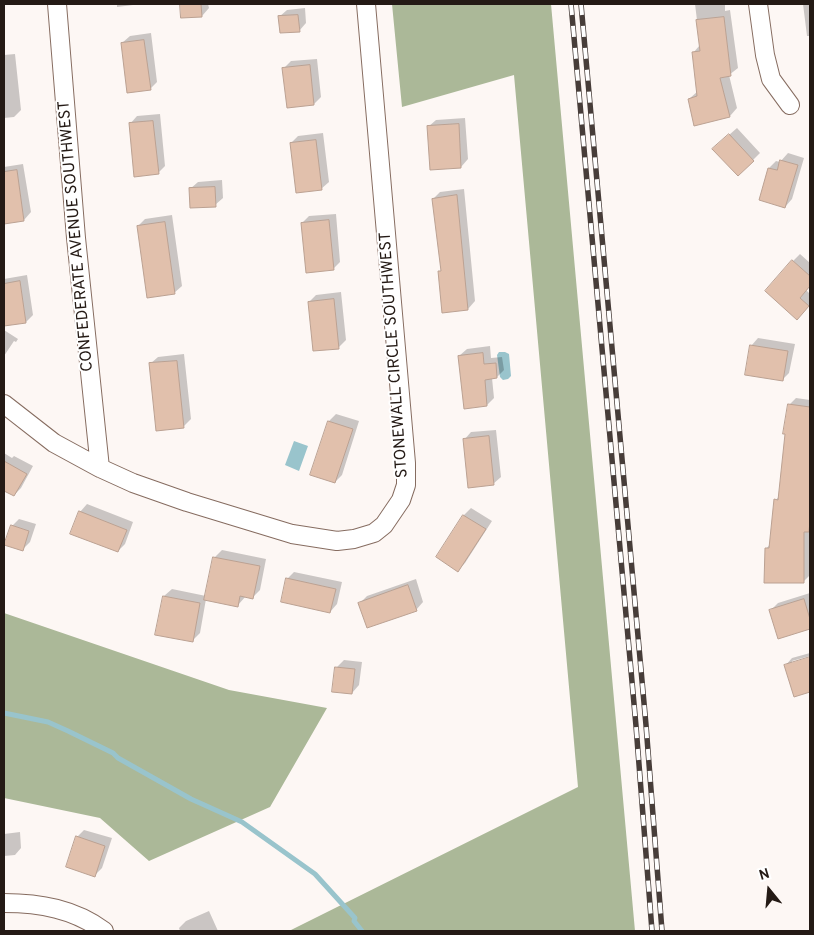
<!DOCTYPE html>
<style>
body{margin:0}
#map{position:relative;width:814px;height:935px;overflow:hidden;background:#fdf7f4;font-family:Overpass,sans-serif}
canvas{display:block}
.frame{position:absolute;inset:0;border:5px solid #241a15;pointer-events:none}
.north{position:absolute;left:744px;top:865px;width:50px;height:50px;-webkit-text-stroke:4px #fff;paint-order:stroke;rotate:343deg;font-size:14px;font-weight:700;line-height:20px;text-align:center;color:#241a15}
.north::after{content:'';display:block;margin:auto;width:18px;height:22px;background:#241a15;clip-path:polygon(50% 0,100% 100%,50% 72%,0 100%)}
</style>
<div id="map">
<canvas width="814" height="935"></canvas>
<div class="frame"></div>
<div class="north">N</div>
</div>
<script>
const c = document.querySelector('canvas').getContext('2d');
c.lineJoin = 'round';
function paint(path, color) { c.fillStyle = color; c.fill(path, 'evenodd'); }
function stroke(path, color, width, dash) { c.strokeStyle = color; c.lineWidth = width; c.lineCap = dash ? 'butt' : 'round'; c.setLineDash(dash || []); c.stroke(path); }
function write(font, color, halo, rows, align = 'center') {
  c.font = font + ' Overpass,sans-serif'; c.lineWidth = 4; c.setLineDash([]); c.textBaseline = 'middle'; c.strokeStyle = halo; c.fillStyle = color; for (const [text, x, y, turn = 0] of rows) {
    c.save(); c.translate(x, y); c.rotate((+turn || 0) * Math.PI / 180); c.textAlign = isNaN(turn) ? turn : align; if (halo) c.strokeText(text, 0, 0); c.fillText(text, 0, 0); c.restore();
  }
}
const forest = new Path2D(`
 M 392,4 L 551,4 L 635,931 L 289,931 L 578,787 L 514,75 L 402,107 Z
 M 4,613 L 229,690 L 327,708 L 270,807 L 149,861 L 100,818 L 4,798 Z`);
const water = new Path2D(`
 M 499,352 L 505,352 L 509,354 L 511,376 L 508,379 L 503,380 L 500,377 L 497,355 Z
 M 294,441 L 308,446 L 299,471 L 285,465 Z`);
const shadow = new Path2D(`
 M 117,4 L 141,4 L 117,7 Z
 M 181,4 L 208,4 L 209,8 L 202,16 L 182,17 Z
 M 695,4 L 725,4 L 725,11 L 730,10 L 738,68 L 729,75 L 737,108 L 730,116 L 695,124 L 689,99 L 698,91 L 693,53 L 700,45 Z
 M 803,4 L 810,4 L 810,36 L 807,36 Z
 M 305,8 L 306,23 L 299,31 L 279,17 L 287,10 Z
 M 151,33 L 157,82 L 150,89 L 122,43 L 130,36 Z
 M 15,54 L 21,110 L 14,117 L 4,118 L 4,55 Z
 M 317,59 L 321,97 L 314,104 L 284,68 L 291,61 Z
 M 160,114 L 165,166 L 158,173 L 130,124 L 137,116 Z
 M 465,118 L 468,159 L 461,167 L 428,127 L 436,120 Z
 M 737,128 L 760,153 L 738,175 L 721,142 Z
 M 323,133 L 329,182 L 321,189 L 291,143 L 298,136 Z
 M 788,153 L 804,158 L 792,199 L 785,207 L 769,168 L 776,161 L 780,162 Z
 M 23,164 L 31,212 L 24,220 L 4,223 L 4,167 Z
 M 222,180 L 223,198 L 215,205 L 190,189 L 198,182 Z
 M 464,189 L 475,301 L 468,309 L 440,272 L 442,269 L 433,199 L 440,192 Z
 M 336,214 L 340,262 L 333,269 L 302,223 L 309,216 Z
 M 172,215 L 182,286 L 174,293 L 138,226 L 145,219 Z
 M 800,254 L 810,263 L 810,285 L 806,290 L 810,294 L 810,304 L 797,318 L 793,261 Z
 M 27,275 L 33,315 L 26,322 L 4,325 L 4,279 Z
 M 341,292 L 346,340 L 338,348 L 309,302 L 316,295 Z
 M 4,330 L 18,339 L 16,342 L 14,341 L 4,356 Z
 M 758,338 L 795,344 L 789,373 L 782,380 L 751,346 Z
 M 490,346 L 491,358 L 502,357 L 504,370 L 497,377 L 492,378 L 494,398 L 487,405 L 459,356 L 467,349 Z
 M 184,354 L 191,419 L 183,427 L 150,364 L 158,357 Z
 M 796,398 L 810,400 L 810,575 L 803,582 L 766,549 L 771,543 L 776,500 L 780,495 L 789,405 Z
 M 336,414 L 359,421 L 342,475 L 335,482 L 311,474 L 329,421 Z
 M 496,430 L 501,477 L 493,484 L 464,440 L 471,432 Z
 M 4,453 L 12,458 L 14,456 L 33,466 L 21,488 L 14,495 L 4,489 Z
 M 87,504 L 133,522 L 125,544 L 118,551 L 80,512 Z
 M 471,508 L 492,521 L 465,563 L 458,570 L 437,557 L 464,515 Z
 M 19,519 L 36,524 L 30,542 L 23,549 L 12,526 Z
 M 222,550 L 266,559 L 260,590 L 253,597 L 246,596 L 238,605 L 206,599 L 200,633 L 192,641 L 157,634 L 164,596 L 172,589 L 206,596 L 214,558 Z
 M 294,572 L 342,582 L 337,604 L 330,612 L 287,579 Z
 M 416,579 L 423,602 L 416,610 L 360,603 L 367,596 Z
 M 810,593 L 810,628 L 779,637 L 770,611 L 778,603 Z
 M 810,653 L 810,656 L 792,661 L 792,664 L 810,658 L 810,691 L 794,696 L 785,666 L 792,658 Z
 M 344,660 L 362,662 L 359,685 L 352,693 L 337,667 Z
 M 84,830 L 112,838 L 102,868 L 95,875 L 77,837 Z
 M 20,832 L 21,848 L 15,855 L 4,856 L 4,834 Z
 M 209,911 L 218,931 L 180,931 L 179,928 L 186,921 Z`);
const stream = new Path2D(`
 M 4,713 L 48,722 L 68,731 L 113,753 L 118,758 L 191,799 L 242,822 L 315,874 L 355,918 L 354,921 L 362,931`);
const building = new Path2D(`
 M 180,4 L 201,4 L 202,17 L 181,18 Z
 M 298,15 L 300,32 L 280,33 L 278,16 Z
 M 724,17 L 731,76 L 720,78 L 730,117 L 694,126 L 688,99 L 697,96 L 692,52 L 700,51 L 696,20 Z
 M 144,40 L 151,90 L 127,93 L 121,43 Z
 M 310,65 L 314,105 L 287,108 L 282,68 Z
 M 153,121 L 159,174 L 134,177 L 129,123 Z
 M 459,124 L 461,168 L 430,170 L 427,126 Z
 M 729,134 L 754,161 L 738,176 L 712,149 Z
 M 316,140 L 322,190 L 296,193 L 290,143 Z
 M 780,160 L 798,165 L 785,208 L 759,200 L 768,168 L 777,170 Z
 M 17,170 L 24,221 L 4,224 L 4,172 Z
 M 215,187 L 216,207 L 190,208 L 189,188 Z
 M 457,195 L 468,310 L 442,313 L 438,271 L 441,271 L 432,199 Z
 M 329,220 L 334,270 L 306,273 L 301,223 Z
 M 165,222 L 175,294 L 147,298 L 137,226 Z
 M 792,260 L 810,276 L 810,286 L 800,298 L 809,306 L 797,320 L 765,291 Z
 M 20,281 L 26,323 L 4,326 L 4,284 Z
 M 334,299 L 339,349 L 313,351 L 308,302 Z
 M 750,345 L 788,351 L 783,381 L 745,375 Z
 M 483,353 L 484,364 L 496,363 L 497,378 L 485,380 L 487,406 L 464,409 L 458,356 Z
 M 177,361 L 184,428 L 156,431 L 149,363 Z
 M 788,404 L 810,407 L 810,521 L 809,532 L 804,532 L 804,583 L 764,583 L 765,548 L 769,548 L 774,499 L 778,500 L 785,434 L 783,434 Z
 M 328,421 L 353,429 L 335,483 L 310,475 Z
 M 489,436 L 494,485 L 468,488 L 463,439 Z
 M 4,461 L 27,474 L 14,496 L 4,491 Z
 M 79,511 L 127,530 L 118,552 L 70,534 Z
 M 463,515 L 486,529 L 458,572 L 436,557 Z
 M 11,525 L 29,531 L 23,551 L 4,545 Z
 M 213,557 L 260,566 L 253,599 L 240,596 L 238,607 L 204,600 Z
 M 286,578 L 336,589 L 330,613 L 281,602 Z
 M 408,585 L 417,611 L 367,628 L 358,603 Z
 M 163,596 L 200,603 L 193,642 L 155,635 Z
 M 804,599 L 810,619 L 810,629 L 778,639 L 769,610 Z
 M 810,657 L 810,692 L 794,697 L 784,665 Z
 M 335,667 L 355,669 L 352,694 L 332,692 Z
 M 76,836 L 105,846 L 95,877 L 66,867 Z`);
const minor = new Path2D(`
 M 57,4 L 76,238 L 100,468
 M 758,4 L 765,55 L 771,79 L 790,105
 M 4,404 L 54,443 L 100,468 L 133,483 L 187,502 L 292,534 L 337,541 L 354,539 L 374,533 L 384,525 L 401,500 L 406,485 L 406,463 L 366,4
 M 4,903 C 40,903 74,909 104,931`);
const rail = new Path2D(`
 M 571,4 L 636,726 L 652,931
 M 581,4 L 646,725 L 662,931`);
const streetNames = [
 ["CONFEDERATE AVENUE SOUTHWEST",77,236,-95],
 ["STONEWALL CIRCLE SOUTHWEST",395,355,-94]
];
paint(forest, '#abb898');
paint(water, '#99c4cc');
paint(shadow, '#0003');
stroke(stream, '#99c4cc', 5);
paint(building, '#e1c0ac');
stroke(building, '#bba192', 1);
stroke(minor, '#866c60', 20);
stroke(minor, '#fff', 18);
stroke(rail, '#473d39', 5.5);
stroke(rail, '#fff', 4, [11]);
write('16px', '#241a15', '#fff', streetNames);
</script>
